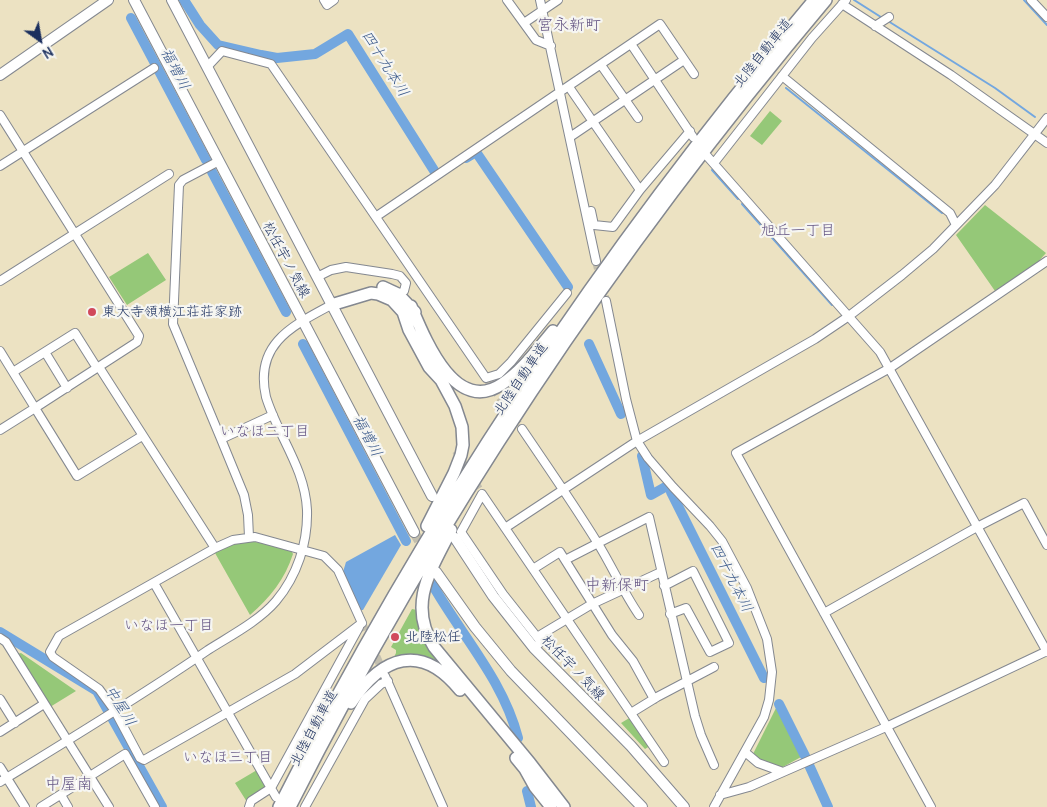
<!DOCTYPE html>
<meta charset="utf-8">
<style>
body{margin:0}
#map{position:relative;width:1047px;height:807px;overflow:hidden;background:#ece2c2;font-family:Delius,sans-serif}
canvas{display:block}
.north{position:absolute;left:15px;top:15px;width:50px;height:50px;-webkit-text-stroke:4px #f6f6f2;paint-order:stroke;rotate:148deg;font-size:14px;font-weight:700;line-height:20px;text-align:center;color:#1b2f5e}
.north::after{content:'';display:block;margin:auto;width:18px;height:22px;background:#1b2f5e;clip-path:polygon(50% 0,100% 100%,50% 72%,0 100%)}
</style>
<div id="map">
<canvas width="1047" height="807"></canvas>
<div class="north">N</div>
</div>
<script>
const c = document.querySelector('canvas').getContext('2d');
c.lineJoin = 'round';
function paint(path, color) { c.fillStyle = color; c.fill(path, 'evenodd'); }
function stroke(path, color, width, dash) { c.strokeStyle = color; c.lineWidth = width; c.lineCap = dash ? 'butt' : 'round'; c.setLineDash(dash || []); c.stroke(path); }
function write(font, color, halo, rows, align = 'center') {
  c.font = font + ' Delius,"Klee One",sans-serif'; c.lineWidth = 4.5; c.setLineDash([]); c.textBaseline = 'middle'; c.strokeStyle = halo; c.fillStyle = color; for (const [text, x, y, turn = 0] of rows) {
    c.save(); c.translate(x, y); c.rotate((+turn || 0) * Math.PI / 180); c.textAlign = isNaN(turn) ? turn : align; if (halo) c.strokeText(text, 0, 0); c.fillText(text, 0, 0); c.restore();
  }
}
const green = new Path2D(`
 M 770,111 L 782,121 L 762,145 L 750,136 Z
 M 985,205 L 1046,253 L 1037,263 L 995,291 L 956,235 Z
 M 148,253 L 166,280 L 127,305 L 109,277 Z
 M 247,541 L 263,543 L 291,550 L 293,554 C 285,579 270,598 250,615 L 215,553 L 227,546 Z
 M 412,609 L 417,610 L 420,629 L 447,670 L 393,659 L 396,653 L 396,650 L 391,647 Z
 M 21,653 L 76,691 L 50,707 L 17,654 Z
 M 777,706 L 801,757 L 781,768 L 762,761 L 753,754 Z
 M 631,717 L 650,746 L 645,749 L 621,723 Z
 M 257,770 L 266,784 L 265,788 L 248,798 L 247,802 L 235,783 Z`);
const water = new Path2D(`
 M 395,535 L 401,545 L 363,610 L 360,610 L 343,572 L 346,562 Z`);
const stream = new Path2D(`
 M 854,0 L 884,19
 M 1024,0 L 1047,25
 M 888,21 L 995,88 L 1035,117
 M 786,88 L 942,213
 M 712,170 L 738,199
 M 742,204 L 832,305`);
const river = new Path2D(`
 M 184,0 L 200,25 L 218,45 L 261,55 L 277,58 L 315,54 L 348,34 L 435,172
 M 131,18 L 206,160
 M 466,158 L 476,152 L 568,287
 M 212,172 L 286,312
 M 303,344 L 406,541
 M 589,344 L 621,414
 M 642,456 L 651,495 L 667,486
 M 671,492 L 764,678
 M 431,582 C 460,634 503,679 518,738
 M 0,632 L 97,691 L 162,807
 M 779,704 L 805,756
 M 809,765 L 828,807
 M 527,791 L 531,807`);
const minorTunnel = new Path2D(`
 M 596,261 L 606,301
 M 486,378 L 522,429
 M 456,451 L 482,494
 M 362,623 L 384,674`);
const majorTunnel = new Path2D(`
 M 414,532 L 426,553`);
const minor = new Path2D(`
 M 324,0 L 327,5 L 334,0
 M 507,0 L 536,40 L 551,46
 M 540,0 L 596,261
 M 1031,0 L 1047,17
 M 842,4 L 951,75 L 1047,143
 M 524,23 L 558,0
 M 875,26 L 889,17
 M 631,44 L 693,137
 M 601,65 L 638,118
 M 207,67 L 222,51 L 271,64 L 486,378 L 499,374 L 511,362 L 567,293
 M 782,76 L 950,213 L 956,225
 M 569,87 L 640,190
 M 0,115 L 139,336 L 137,342 L 35,408 L 77,476 L 142,436
 M 570,137 L 684,60
 M 707,156 L 880,352 L 1047,652
 M 219,161 L 183,180 L 179,185 L 173,324 L 221,439
 M 714,163 L 812,38 L 846,0
 M 0,166 L 154,68
 M 591,211 L 594,225 L 613,227 L 640,190 L 690,131
 M 377,216 L 660,24 L 694,74
 M 317,277 L 331,270 L 346,267 L 392,274 L 400,276 L 406,283 L 404,291 L 398,294
 M 0,281 L 169,174
 M 606,301 L 626,399 L 637,441 L 648,458 L 673,487 L 710,526 L 722,541 L 747,588 L 767,639 L 772,672 L 769,700 L 764,717 L 714,807
 M 0,351 L 35,408 L 0,430
 M 45,352 L 67,388
 M 99,367 L 215,548 L 233,540 L 255,537 L 324,556 L 338,570 L 362,623
 M 13,372 L 75,333 L 97,368
 M 522,429 C 547,466 573,503 597,542 C 612,566 623,592 639,615
 M 505,528 L 637,441 L 815,339 L 849,316 L 902,275 L 933,249 L 995,185 L 1047,118
 M 249,537 L 248,515 L 244,495 L 221,439 L 273,415
 M 215,548 L 59,636 L 50,652 L 53,657 L 99,689 L 115,711 L 140,758 L 144,760 L 295,674 L 362,623
 M 565,560 L 649,517 L 695,716 L 701,735 L 714,765
 M 533,569 L 560,552 L 612,635 L 633,661 L 654,699
 M 154,583 L 276,797
 M 664,586 L 693,571 L 729,643 L 710,652 L 686,608 L 670,614
 M 824,613 L 977,527 L 1024,503 L 1047,545
 M 537,637 L 592,604 L 661,572
 M 0,638 L 6,642 L 109,807
 M 534,648 L 541,642 L 503,594 L 461,532 L 482,494 L 664,762
 M 385,676 L 443,807
 M 0,699 L 15,723
 M 631,713 L 657,697 L 714,667
 M 0,732 L 44,704
 M 745,752 L 758,763 L 783,772
 M 0,767 L 25,807
 M 0,782 C 70,739 140,697 208,650 C 230,636 259,621 276,601 C 297,576 308,543 307,510 C 305,468 278,436 266,397 C 254,344 292,326 331,305
 M 61,795 L 68,807
 M 720,795 L 749,787 L 886,727 L 1047,651
 M 41,807 L 125,754 L 155,807
 M 249,807 L 251,801 L 271,788 L 359,627
 M 305,807 L 365,699 L 381,684 L 388,681
 M 931,807 L 736,453 L 890,368 L 1047,261`);
const major = new Path2D(`
 M 134,0 L 414,532
 M 172,0 L 432,496
 M 0,75 L 108,0
 M 455,538 L 493,596 L 534,648 L 631,746 L 684,807
 M 436,572 L 475,627 L 511,671 L 642,807`);
const highway = new Path2D(`
 M 383,287 L 398,294 L 415,312
 M 331,305 L 371,293 L 378,294 L 392,300 L 403,312 L 409,330 L 429,367 L 441,380 L 455,406 L 462,427 L 463,445 L 461,455 L 454,473 L 427,526
 M 411,306 C 425,339 455,416 502,384 C 522,371 537,350 553,331
 M 451,530 C 431,570 407,604 434,647 L 530,763 L 564,807
 M 351,703 C 382,656 421,642 460,690
 M 516,758 L 525,769 L 535,787 L 551,807
 M 279,807 C 425,518 605,247 814,0
 M 290,807 C 436,517 617,248 826,0`);
const markers = [
 [92,312,5,"#d1495b"],
 [395,637,5,"#d1495b"]
];
const streetNames = [
 ["北陸自動車道",763,53,-51],
 ["松任宇ノ気線",286,260,62],
 ["北陸自動車道",521,379,-56],
 ["松任宇ノ気線",573,668,46],
 ["北陸自動車道",314,728,-62]
];
const poiNames = [
 ["東大寺領横江荘荘家跡",102,312],
 ["北陸松任",405,637]
];
const waterNames = [
 ["四十九本川",385,64,58],
 ["福増川",175,69,62],
 ["福増川",367,436,62],
 ["四十九本川",731,578,63],
 ["中屋川",120,706,58]
];
const neighbourhoodNames = [
 ["旭丘一丁目",798,231],
 ["いなほ二丁目",265,432],
 ["いなほ一丁目",169,626],
 ["いなほ三丁目",228,758]
];
const quarterNames = [
 ["宮永新町",569,25],
 ["中新保町",617,585],
 ["中屋南",69,784]
];
paint(green, '#95c878');
paint(water, '#73a7df');
stroke(stream, '#73a7df', 2);
stroke(river, '#73a7df', 10);
stroke(minorTunnel, '#c2beae', 8, [8, 4]);
stroke(majorTunnel, '#c2beae', 10, [10, 5]);
stroke(minor, '#848890', 10);
stroke(major, '#848890', 12);
stroke(highway, '#848890', 14);
stroke(minor, '#fff', 8);
stroke(major, '#fff', 10);
stroke(highway, '#fff', 11);
for (const [x, y, r, color] of markers) { const dot = new Path2D(); dot.arc(x, y, r, 0, 2 * Math.PI); c.fillStyle = color; c.fill(dot); stroke(dot, '#f6f6f2', 2); }
write('14px', '#1b2f5e', '#f6f6f2', streetNames);
write('14px', '#1b2f5e', '#f6f6f2', poiNames, 'left');
write('italic 15px', '#3a598b', '#f6f6f2', waterNames);
write('15px', '#655684', '#f6f6f2', neighbourhoodNames);
write('16px', '#655684', '#f6f6f2', quarterNames);
</script>
